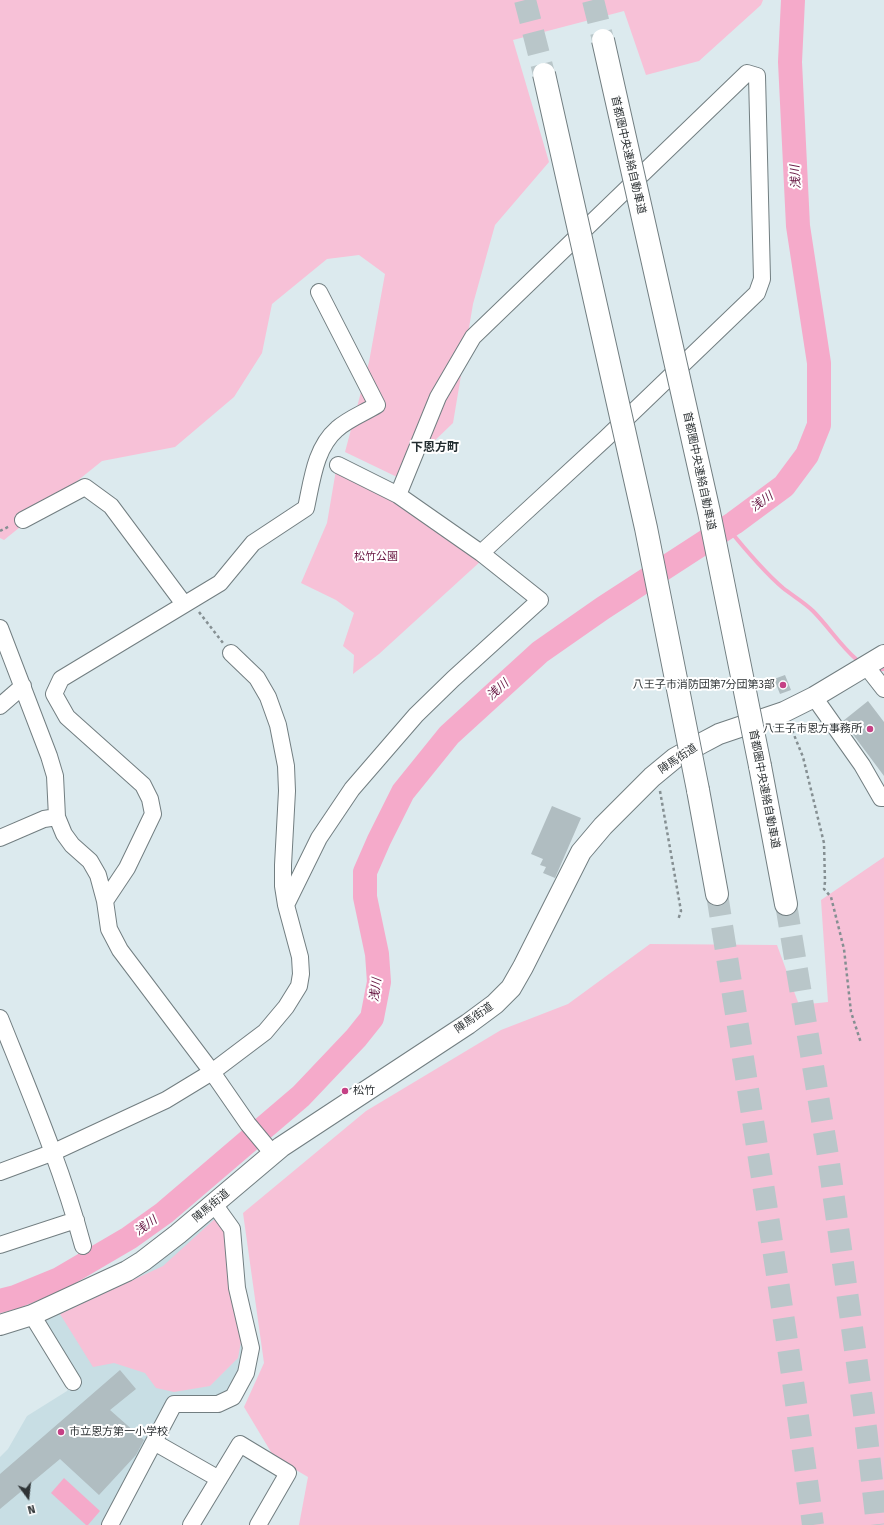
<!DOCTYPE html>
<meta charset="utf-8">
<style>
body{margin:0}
#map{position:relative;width:884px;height:1525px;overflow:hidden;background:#dceaee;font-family:"Fira Sans",sans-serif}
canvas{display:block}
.north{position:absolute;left:8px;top:1477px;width:40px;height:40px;-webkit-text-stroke:3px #fff;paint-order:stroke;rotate:165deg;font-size:11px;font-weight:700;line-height:16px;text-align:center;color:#2f3436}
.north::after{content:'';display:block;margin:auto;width:14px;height:18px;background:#2f3436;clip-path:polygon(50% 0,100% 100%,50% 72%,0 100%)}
</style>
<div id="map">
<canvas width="884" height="1525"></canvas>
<div class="north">N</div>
</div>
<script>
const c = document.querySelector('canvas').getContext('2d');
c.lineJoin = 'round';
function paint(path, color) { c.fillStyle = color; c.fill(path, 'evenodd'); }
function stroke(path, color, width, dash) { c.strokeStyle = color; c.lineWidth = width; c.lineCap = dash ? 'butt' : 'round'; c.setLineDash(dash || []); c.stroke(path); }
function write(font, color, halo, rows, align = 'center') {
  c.font = font + ' "Fira Sans","Noto Sans JP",sans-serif'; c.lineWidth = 4; c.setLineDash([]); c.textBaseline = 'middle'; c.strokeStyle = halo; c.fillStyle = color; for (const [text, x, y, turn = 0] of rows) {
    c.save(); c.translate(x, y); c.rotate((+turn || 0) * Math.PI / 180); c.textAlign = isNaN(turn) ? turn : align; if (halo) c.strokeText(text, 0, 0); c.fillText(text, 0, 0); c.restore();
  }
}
const built = new Path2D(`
 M 218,1209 L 251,1348 L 233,1397 L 174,1404 L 110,1525 L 0,1525 L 0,1457 L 8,1449 L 27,1416 L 67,1391 L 73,1382 L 35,1320 Z`);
const green = new Path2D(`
 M 0,0 L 763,0 L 761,5 L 699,61 L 646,75 L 624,11 L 513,40 L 549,162 L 495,225 L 473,304 L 453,423 L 397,477 L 345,452 L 369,362 L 385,274 L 359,255 L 327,259 L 272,304 L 262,353 L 234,397 L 175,447 L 102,461 L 4,540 L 0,538 Z
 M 336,470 L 395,499 L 482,560 L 379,654 L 353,674 L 354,655 L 343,646 L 354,613 L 336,600 L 301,583 L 327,523 Z
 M 884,857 L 884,1525 L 299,1525 L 308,1477 L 274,1457 L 244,1407 L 264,1363 L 243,1213 L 366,1111 L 501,1030 L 568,1004 L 650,944 L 777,945 L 799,1005 L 828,1002 L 821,900 Z
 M 218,1216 L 228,1235 L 242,1336 L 238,1358 L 210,1386 L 174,1392 L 156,1388 L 145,1373 L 114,1363 L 93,1367 L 60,1314 L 163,1266 Z`);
const water = new Path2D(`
 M 64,1478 L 100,1511 L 88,1525 L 86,1525 L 51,1493 Z`);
const stream = new Path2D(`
 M 727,527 C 744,548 763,571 783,588 C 793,596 804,602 813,611 C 828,626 840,645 856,659
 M 875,670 L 884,669`);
const river = new Path2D(`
 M 0,1301 L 15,1297 L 59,1279 L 129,1238 L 164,1213 L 301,1096 L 356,1038 L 372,1018 L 379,982 L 377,954 L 365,897 L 365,872 L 379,840 L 403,792 L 449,735 L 540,652 L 603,608 L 734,523 L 784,486 L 807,455 L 819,425 L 819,363 L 798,226 L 790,62 L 793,0`);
const building = new Path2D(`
 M 785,675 L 791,690 L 780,694 L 774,679 Z
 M 868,701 L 884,722 L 884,776 L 843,721 Z
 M 552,806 L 581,818 L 555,878 L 543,873 L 546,867 L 540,865 L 543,859 L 531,854 Z
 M 120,1370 L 136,1389 L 110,1410 L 144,1440 L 136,1455 L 99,1495 L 60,1459 L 0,1509 L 0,1474 Z`);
const highwayTunnel = new Path2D(`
 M 525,0 L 544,74
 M 593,0 L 603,40
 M 717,894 C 750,1104 785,1314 813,1525
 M 786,904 L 828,1156 L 866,1428 L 877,1525`);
const path = new Path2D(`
 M 0,531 L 10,526
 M 199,612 L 223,643
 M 790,725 L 803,757 L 824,843 L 825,882 L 824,889 L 831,897 L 844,949 L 851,1012 L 861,1043
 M 660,791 L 681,911 L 678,920`);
const minor = new Path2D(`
 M 398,495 L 438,397 L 473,337 L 747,73 L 757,76 L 762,279 L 757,293 L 606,438 L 481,553
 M 23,520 L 85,487 L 111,506 L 184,604
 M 0,628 L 49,756 L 55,776 L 57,817 L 64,834 L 72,845 L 90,861 L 98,875 L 105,901 L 109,929 L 120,950 L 212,1072 L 248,1124 L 273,1154
 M 866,666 L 884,689
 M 814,697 L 862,765 L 881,798 L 884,798
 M 0,706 L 23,686
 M 0,838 L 44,819 L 57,817
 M 105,901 L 127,868 L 153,814 L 150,799 L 143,785 L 67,717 L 54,694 L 61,679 L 220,583 L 253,543 L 306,508 C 312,481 315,448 337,429 C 348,419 364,413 377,405 L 319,292
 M 286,905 L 319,838 L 352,789 L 416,715 L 453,679 L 540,600 L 481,553 L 398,495 L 338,465
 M 0,1018 C 30,1093 62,1168 83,1246
 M 0,1172 L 54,1152 L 166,1100 L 212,1072 L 265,1032 L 286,1007 L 299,986 L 301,974 L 300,957 L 286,905 L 283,886 L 283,865 L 287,791 L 286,766 L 278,725 L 268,697 L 257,678 L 231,653
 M 0,1245 L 76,1220
 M 32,1315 L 73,1382
 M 154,1442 L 219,1479
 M 110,1525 L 174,1404 L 218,1404 L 233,1397 L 246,1373 L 251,1348 L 237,1288 L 232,1229 L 214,1204
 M 191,1525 L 240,1444 L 288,1473 L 258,1525`);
const major = new Path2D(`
 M 0,1325 L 32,1315 L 127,1271 L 143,1261 L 178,1234 L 281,1147 L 468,1024 L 495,1004 L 511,988 L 523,967 L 581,852 L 603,826 L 652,777 L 675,758 L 702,743 L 719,734 L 784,712 L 814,697 L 884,655`);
const highway = new Path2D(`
 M 760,766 L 786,904
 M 698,790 L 717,894`);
const highwayBridge = new Path2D(`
 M 603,40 L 709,512 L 760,766
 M 544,74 L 646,528 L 698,790`);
const markers = [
 [783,685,4,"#c54185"],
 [870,729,4,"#c54185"],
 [345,1091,4,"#c54185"],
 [61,1432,4,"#c54185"]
];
const streetNames = [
 ["首都圏中央連絡自動車道",628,155,77],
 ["首都圏中央連絡自動車道",699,471,78],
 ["陣馬街道",678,759,-34],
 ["首都圏中央連絡自動車道",764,789,79],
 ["陣馬街道",474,1018,-35],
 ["陣馬街道",211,1206,-40]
];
const parkNames = [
 ["松竹公園",376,557]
];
const poiNames = [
 ["八王子市消防団第7分団第3部",775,685],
 ["八王子市恩方事務所",862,729],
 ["松竹",353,1091,"left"],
 ["市立恩方第一小学校",69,1432,"left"]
];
const waterNames = [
 ["浅川",796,177,-93],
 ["浅川",762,502,-36],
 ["浅川",498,690,-42],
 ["浅川",376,990,-83],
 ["浅川",146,1226,-36]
];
const neighbourhoodNames = [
 ["下恩方町",435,448]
];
paint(built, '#c8dee4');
paint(green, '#f7c1d7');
paint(water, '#f5aaca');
stroke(stream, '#f5aaca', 4);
stroke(river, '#f5aaca', 24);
paint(building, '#b0bdc1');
stroke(highwayTunnel, '#b9c6c9', 22, [22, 11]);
stroke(minor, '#727e81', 18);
stroke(major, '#727e81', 22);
stroke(highway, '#727e81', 24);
stroke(path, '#858f92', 2.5, [3, 3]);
stroke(minor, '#fff', 16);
stroke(major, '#fff', 20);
stroke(highway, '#fff', 22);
stroke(highwayBridge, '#727e81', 24, []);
stroke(highwayBridge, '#fff', 22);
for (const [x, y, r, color] of markers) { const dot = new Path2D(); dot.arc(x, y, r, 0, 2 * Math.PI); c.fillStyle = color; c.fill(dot); stroke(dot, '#fff', 1.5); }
write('11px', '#2f3436', '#fff', streetNames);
write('11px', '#681742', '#fff', parkNames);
write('11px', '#2f3436', '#fff', poiNames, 'right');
write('italic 12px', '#651540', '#fff', waterNames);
write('bold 12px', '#232d30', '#fff', neighbourhoodNames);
</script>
